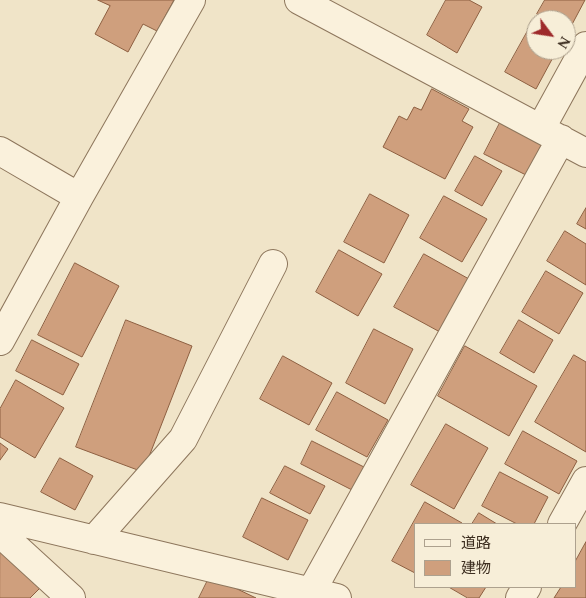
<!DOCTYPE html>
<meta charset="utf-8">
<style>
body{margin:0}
#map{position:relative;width:586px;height:598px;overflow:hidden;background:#f0e4c8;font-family:Spectral,"Noto Sans JP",serif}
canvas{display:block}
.legend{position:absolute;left:414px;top:523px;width:162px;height:65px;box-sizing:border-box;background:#f7eed8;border:1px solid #ada18e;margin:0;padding:6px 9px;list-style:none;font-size:15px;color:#3d2e20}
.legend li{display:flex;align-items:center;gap:10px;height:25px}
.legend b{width:25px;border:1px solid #ada18e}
.north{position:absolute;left:526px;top:10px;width:50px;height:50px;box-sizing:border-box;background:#f7eed8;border:1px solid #ada18e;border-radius:50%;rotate:121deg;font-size:14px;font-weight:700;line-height:20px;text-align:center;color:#3d2e20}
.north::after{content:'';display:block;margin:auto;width:18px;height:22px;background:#9e2a2b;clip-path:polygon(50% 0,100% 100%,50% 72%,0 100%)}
</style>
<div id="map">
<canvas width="586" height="598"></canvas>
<ul class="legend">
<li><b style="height:6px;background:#faf1dc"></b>道路</li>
<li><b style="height:14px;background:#cf9f7d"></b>建物</li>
</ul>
<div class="north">N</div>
</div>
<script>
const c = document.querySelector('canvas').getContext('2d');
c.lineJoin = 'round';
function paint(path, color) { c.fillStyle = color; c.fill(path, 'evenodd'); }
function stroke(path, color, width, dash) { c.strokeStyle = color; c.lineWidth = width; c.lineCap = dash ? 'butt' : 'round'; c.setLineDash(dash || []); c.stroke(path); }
const building = new Path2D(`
 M 98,0 L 174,0 L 157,31 L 143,24 L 128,52 L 95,34 L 110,6 Z
 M 446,0 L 469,0 L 482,7 L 457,53 L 427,35 Z
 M 545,0 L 585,0 L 568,32 L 566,31 L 566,20 L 547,20 L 537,14 Z
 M 530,27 L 536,30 L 536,50 L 557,50 L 536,89 L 505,72 Z
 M 432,89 L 469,109 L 462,121 L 473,127 L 445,179 L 383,147 L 399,116 L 407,120 L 414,107 L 421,110 Z
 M 501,121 L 543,142 L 526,175 L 484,154 Z
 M 475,156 L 502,171 L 482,206 L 455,191 Z
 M 370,194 L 409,215 L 384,263 L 344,242 Z
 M 444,196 L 487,219 L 462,262 L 420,238 Z
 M 586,208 L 586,229 L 577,224 Z
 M 565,231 L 586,244 L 586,285 L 547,261 Z
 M 339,250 L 382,274 L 358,316 L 316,292 Z
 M 424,254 L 469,279 L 440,332 L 394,307 Z
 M 75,263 L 119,286 L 82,357 L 38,335 Z
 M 546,271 L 583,293 L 559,334 L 522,312 Z
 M 126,320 L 192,346 L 143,472 L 76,447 Z
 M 519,320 L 553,340 L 534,373 L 500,353 Z
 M 374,329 L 413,349 L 385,404 L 346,383 Z
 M 32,340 L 79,364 L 63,395 L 16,371 Z
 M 465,346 L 537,386 L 509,436 L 438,396 Z
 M 574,355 L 586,362 L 586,452 L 535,422 Z
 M 283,356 L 332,383 L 309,425 L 260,399 Z
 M 16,380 L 64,408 L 35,458 L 0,437 L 0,409 Z
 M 337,392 L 388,420 L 367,457 L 316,430 Z
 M 446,424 L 488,448 L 454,509 L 411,485 Z
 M 523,431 L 577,461 L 559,494 L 505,464 Z
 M 312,441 L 368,469 L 356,492 L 301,464 Z
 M 0,443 L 8,449 L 0,460 Z
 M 60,458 L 93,476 L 75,510 L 41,492 Z
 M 285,466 L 325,486 L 310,514 L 270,493 Z
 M 500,472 L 548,497 L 534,524 L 517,524 L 482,506 Z
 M 262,498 L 308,520 L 288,560 L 243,537 Z
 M 425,502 L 462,523 L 462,524 L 415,524 L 415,573 L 392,561 Z
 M 479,513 L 497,524 L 472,524 Z
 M 586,542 L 586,598 L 554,598 L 561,587 L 575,587 L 575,562 Z
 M 0,549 L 40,588 L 30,598 L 0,598 Z
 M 210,576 L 256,598 L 199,598 Z
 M 449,587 L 486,587 L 479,598 L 468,598 Z`);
const minor = new Path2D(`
 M 299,0 L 586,153
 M 541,128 L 586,46
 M 0,151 L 79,197
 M 0,341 L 79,197 L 191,0
 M 0,517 L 337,598
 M 562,524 L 586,481
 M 0,533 L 71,598
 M 94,540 L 183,439 L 273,264
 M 311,592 L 561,139
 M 520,598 L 527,587`);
paint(building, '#cf9f7d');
stroke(building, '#8d5f41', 1);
stroke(minor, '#8d765c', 30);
stroke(minor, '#faf1dc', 28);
</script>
